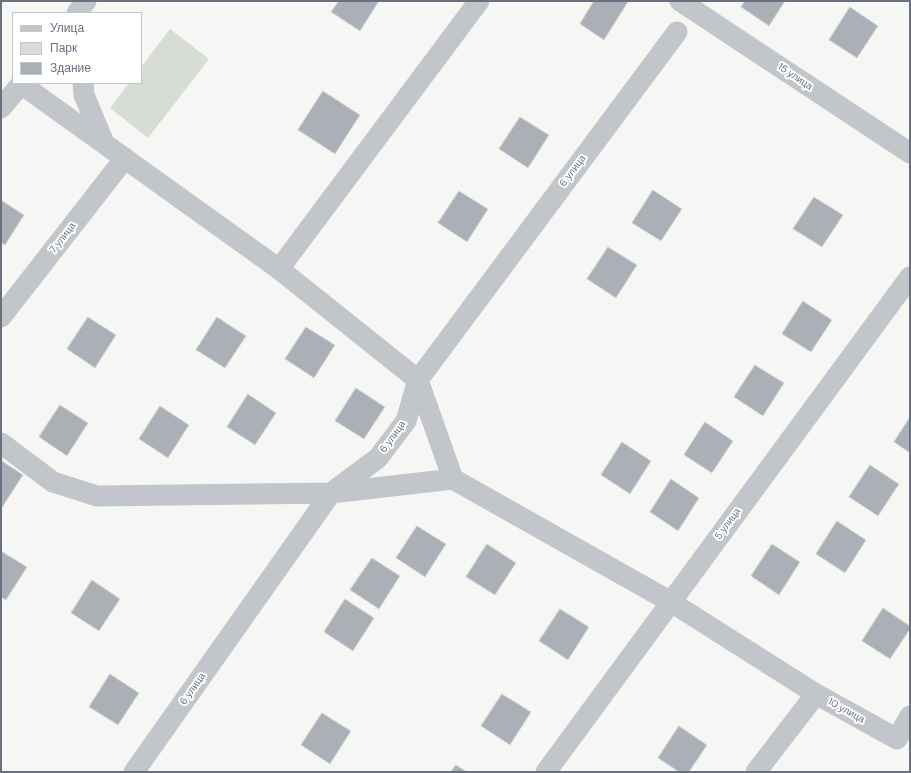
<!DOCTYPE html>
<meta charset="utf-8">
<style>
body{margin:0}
#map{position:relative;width:911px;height:773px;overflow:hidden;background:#f6f7f4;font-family:"DM Sans",sans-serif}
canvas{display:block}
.frame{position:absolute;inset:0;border:2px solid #687182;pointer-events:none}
.legend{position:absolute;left:12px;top:12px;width:130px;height:72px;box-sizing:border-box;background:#fff;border:1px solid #c3c6cd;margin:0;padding:5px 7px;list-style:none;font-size:12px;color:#687182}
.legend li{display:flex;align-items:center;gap:8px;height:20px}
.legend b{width:20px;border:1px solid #c3c6cd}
</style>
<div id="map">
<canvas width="911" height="773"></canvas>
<div class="frame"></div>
<ul class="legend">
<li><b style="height:5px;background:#c2c5c9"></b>Улица</li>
<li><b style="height:11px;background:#d7ddd5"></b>Парк</li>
<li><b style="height:11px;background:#abb0b7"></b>Здание</li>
</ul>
</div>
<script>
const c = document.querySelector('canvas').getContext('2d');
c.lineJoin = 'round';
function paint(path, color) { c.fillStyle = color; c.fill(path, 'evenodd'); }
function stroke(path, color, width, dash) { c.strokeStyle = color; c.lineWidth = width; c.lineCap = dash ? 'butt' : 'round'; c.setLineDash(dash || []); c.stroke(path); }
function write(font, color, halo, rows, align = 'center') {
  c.font = font + ' "DM Sans",sans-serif'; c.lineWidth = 4; c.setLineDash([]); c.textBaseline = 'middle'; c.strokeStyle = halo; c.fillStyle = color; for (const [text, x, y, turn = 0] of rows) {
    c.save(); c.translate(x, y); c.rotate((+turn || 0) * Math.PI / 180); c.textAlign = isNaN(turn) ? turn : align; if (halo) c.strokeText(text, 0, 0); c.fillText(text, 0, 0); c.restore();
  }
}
const green = new Path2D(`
 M 170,29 L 209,59 L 148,138 L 110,108 L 129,83 L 141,83 L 141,67 Z`);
const building = new Path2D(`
 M 339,1 L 379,1 L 360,31 L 331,12 Z
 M 594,1 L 625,1 L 628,2 L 604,40 L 580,24 Z
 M 745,1 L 785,1 L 769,26 L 741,7 Z
 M 850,7 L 878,26 L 857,58 L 829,40 Z
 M 323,91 L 360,115 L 335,154 L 298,130 Z
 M 520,117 L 549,135 L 528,168 L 499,149 Z
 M 653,190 L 682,209 L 661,241 L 632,223 Z
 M 459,191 L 488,209 L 467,242 L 438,223 Z
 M 814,197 L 843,215 L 822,247 L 793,229 Z
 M 1,200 L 24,215 L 5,245 L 1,243 Z
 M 608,247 L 637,265 L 616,298 L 587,279 Z
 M 803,301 L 832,320 L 811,352 L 782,334 Z
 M 88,317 L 116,335 L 95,368 L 67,349 Z
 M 217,317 L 246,336 L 225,368 L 196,350 Z
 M 306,327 L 335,345 L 314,378 L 285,359 Z
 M 755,365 L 784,383 L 763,416 L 734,397 Z
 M 356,388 L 385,407 L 364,439 L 335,421 Z
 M 248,394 L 276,413 L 255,445 L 227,427 Z
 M 60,405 L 88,423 L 67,456 L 39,437 Z
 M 160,406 L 189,425 L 168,458 L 139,439 Z
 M 910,417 L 910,453 L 894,442 Z
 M 705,422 L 733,441 L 712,473 L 684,455 Z
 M 622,442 L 651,461 L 630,494 L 601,475 Z
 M 2,461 L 23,475 L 1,509 L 1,463 Z
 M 870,465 L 899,484 L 878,516 L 849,497 Z
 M 671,479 L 699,498 L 678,531 L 650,512 Z
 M 837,521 L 866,540 L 845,573 L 816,554 Z
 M 417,526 L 446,544 L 425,577 L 396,558 Z
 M 487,544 L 516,563 L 495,595 L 466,577 Z
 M 772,544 L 800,562 L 779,595 L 751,576 Z
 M 1,551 L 27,567 L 6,600 L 1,597 Z
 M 372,558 L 400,576 L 379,609 L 350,590 Z
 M 92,580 L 120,599 L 99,631 L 71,613 Z
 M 345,599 L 374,618 L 353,651 L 324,632 Z
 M 883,608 L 910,626 L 910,629 L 890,659 L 862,641 Z
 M 560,609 L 589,627 L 568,660 L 539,641 Z
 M 110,674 L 139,693 L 118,725 L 89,707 Z
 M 502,694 L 531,712 L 510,745 L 481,726 Z
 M 322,713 L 351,731 L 330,764 L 301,745 Z
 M 679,726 L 707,745 L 689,772 L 679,772 L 658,758 Z
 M 456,765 L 467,772 L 451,772 Z`);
const minor = new Path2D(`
 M 680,1 L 910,153
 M 77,13 L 86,1
 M 83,83 L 84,95 L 104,143
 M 21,84 L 279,269 L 418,380 L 453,479
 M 1,108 L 22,83
 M 279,269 L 479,1
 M 1,317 L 125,158
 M 1,443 L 53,482 L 97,496 L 331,493 L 453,479 L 671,602 L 816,694 L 897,739 L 910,716
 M 134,772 L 331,493 L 378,458 L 406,421 L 418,380 L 677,32
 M 546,772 L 910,277
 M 756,772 L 816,694`);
const streetNames = [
 ["15 улица",795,77,34],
 ["6 улица",573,171,-53],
 ["7 улица",63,238,-52],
 ["6 улица",393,437,-54],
 ["5 улица",728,524,-54],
 ["6 улица",193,689,-55],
 ["10 улица",846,711,29]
];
paint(green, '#d7ddd5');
paint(building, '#abb0b7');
stroke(building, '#d8d8d6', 1);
stroke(minor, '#c2c5c9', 21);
write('10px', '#687182', '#fff', streetNames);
</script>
